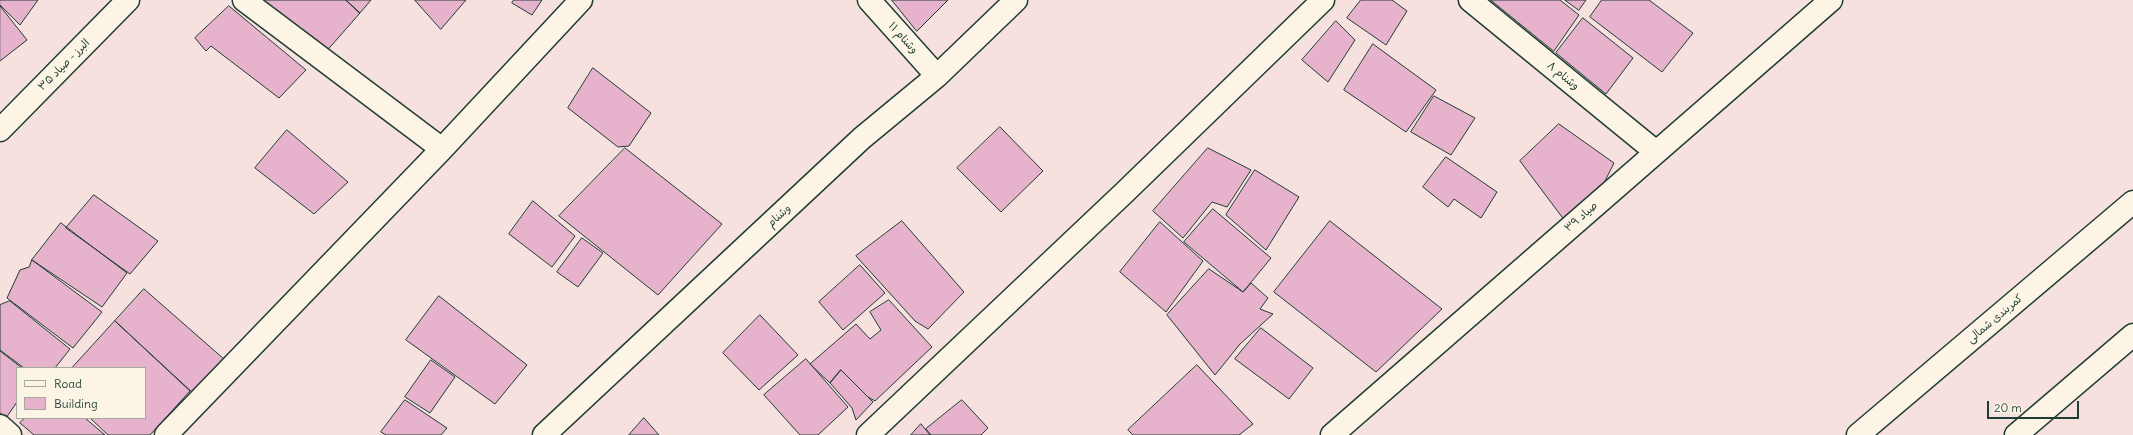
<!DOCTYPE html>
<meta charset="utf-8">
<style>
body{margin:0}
#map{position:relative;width:2133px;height:435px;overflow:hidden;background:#f6e1de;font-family:Delius,sans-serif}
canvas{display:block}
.legend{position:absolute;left:16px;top:367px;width:130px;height:52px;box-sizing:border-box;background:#fcf5e5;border:1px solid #a4ab9e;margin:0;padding:5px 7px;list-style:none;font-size:12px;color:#1f3d34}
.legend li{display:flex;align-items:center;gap:8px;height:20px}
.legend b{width:20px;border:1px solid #a4ab9e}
.scale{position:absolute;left:1987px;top:401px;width:92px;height:18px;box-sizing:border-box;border:2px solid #1f3d34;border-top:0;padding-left:5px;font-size:12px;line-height:14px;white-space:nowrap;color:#1f3d34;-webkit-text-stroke:3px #fcf5e5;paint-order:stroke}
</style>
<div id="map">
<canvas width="2133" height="435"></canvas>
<ul class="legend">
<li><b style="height:5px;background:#fcf5e5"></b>Road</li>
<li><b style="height:11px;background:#e7b2cc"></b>Building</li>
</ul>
<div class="scale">20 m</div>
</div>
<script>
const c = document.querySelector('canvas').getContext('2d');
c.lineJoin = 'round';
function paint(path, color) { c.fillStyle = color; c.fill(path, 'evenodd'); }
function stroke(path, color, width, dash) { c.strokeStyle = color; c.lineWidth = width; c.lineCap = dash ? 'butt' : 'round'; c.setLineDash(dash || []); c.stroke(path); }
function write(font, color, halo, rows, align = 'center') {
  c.font = font + ' Delius,"Playpen Sans Arabic",sans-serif'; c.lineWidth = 4; c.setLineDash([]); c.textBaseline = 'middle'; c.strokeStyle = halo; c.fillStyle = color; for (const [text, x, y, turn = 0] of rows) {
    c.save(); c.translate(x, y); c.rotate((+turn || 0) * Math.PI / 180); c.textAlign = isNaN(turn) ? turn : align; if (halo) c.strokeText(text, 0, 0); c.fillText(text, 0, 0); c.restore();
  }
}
const building = new Path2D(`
 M 0,0 L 38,0 L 20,25 L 0,5 Z
 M 257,0 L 346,0 L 360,13 L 324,54 Z
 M 346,0 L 371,0 L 360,13 Z
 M 415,0 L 466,0 L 441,29 Z
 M 514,0 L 542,0 L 532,15 L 512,3 Z
 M 892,0 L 948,0 L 917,31 Z
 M 1361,0 L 1392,0 L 1407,11 L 1386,45 L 1347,18 Z
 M 1491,0 L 1560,0 L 1579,15 L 1554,51 Z
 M 1565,0 L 1586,0 L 1579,10 Z
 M 1602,0 L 1649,0 L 1693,33 L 1662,72 L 1590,17 Z
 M 0,6 L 27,40 L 0,61 Z
 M 229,6 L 306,70 L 279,98 L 211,46 L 206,51 L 195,38 Z
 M 1583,18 L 1633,58 L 1606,94 L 1556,53 Z
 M 1336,21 L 1355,40 L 1328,82 L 1302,60 Z
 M 1373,44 L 1436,90 L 1406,132 L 1344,90 Z
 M 593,68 L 651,113 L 629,146 L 618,147 L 568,108 Z
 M 1434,96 L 1475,118 L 1451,155 L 1411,132 Z
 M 1559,124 L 1614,163 L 1605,181 L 1565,221 L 1520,161 Z
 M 1000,127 L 1043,171 L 1001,212 L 957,168 Z
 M 287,130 L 348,182 L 314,214 L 255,168 Z
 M 625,148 L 722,224 L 658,295 L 559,216 Z
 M 1208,148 L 1251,170 L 1227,207 L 1212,202 L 1183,238 L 1153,211 Z
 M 1446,157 L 1497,192 L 1481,218 L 1454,199 L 1448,207 L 1423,187 Z
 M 1255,170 L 1299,197 L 1266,250 L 1226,215 Z
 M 94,195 L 158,241 L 130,274 L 66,228 Z
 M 533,201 L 575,236 L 552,267 L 509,234 Z
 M 1213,209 L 1271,258 L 1243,292 L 1184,242 Z
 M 902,221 L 964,292 L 928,329 L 915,321 L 856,256 Z
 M 1330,221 L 1442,309 L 1376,372 L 1274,292 Z
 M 1160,222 L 1203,261 L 1166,312 L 1120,272 Z
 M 61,223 L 127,273 L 102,307 L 32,260 Z
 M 582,238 L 603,253 L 578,287 L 557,272 Z
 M 32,260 L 102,312 L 73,348 L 7,298 L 20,270 L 29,267 Z
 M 860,265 L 885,293 L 843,330 L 819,302 Z
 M 1209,269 L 1243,292 L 1251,283 L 1268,298 L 1260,309 L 1273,314 L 1240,344 L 1215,375 L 1167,315 Z
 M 144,289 L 225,360 L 195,395 L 115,321 Z
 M 439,296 L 527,365 L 495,404 L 406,340 Z
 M 889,300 L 932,347 L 875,401 L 868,397 L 841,370 L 830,383 L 810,364 L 856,324 L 870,339 L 881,330 L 870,312 Z
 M 10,301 L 70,349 L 55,368 L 24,368 L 0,350 L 0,305 Z
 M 760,315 L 798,355 L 759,390 L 723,353 Z
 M 115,321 L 190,391 L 150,435 L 108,435 L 90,418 L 145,418 L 145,368 L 72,368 Z
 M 1261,328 L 1313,368 L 1289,399 L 1235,359 Z
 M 0,351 L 22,368 L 17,368 L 17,402 L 6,418 L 0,413 Z
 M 806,359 L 848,407 L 818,435 L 800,435 L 764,395 Z
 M 431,360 L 455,377 L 430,413 L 405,397 Z
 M 1197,365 L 1253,424 L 1239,435 L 1133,435 L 1128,430 Z
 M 841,370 L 873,402 L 856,420 L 852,408 L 830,383 Z
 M 405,400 L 447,428 L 441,435 L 386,435 L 381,432 Z
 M 962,400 L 988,428 L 981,435 L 931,435 L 926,429 Z
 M 25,418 L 85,418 L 105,435 L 34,435 L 20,423 Z
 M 644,418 L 659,435 L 629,435 Z
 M 921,424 L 930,435 L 911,435 Z`);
const minor = new Path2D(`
 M 244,0 L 442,149
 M 869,0 L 937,76
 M 1470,0 L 1656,152
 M 0,130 L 128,0
 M 0,426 L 10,435
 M 166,435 L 442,149 L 581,0
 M 544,435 L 862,138 L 937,76 L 1016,0
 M 868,435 L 1125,192 L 1323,0
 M 1332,435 L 1831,0`);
const trunk = new Path2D(`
 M 1858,435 L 2133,202
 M 2016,435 L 2133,335`);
const streetNames = [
 ["وشنام ۱۱",903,38,48],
 ["البرز - صیاد ۳۵",64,65,-45],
 ["وشنام ۸",1563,76,39],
 ["وشنام",779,216,-43],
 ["صیاد ۳۹",1581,217,-41],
 ["کمربندی شمالی",1995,319,-40]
];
paint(building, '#e7b2cc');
stroke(building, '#1f3d34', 1);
stroke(minor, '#1f3d34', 25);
stroke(trunk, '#1f3d34', 25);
stroke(minor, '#fcf5e5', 22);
stroke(trunk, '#fcf5e5', 22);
write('11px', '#1f3d34', '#fcf5e5', streetNames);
</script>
